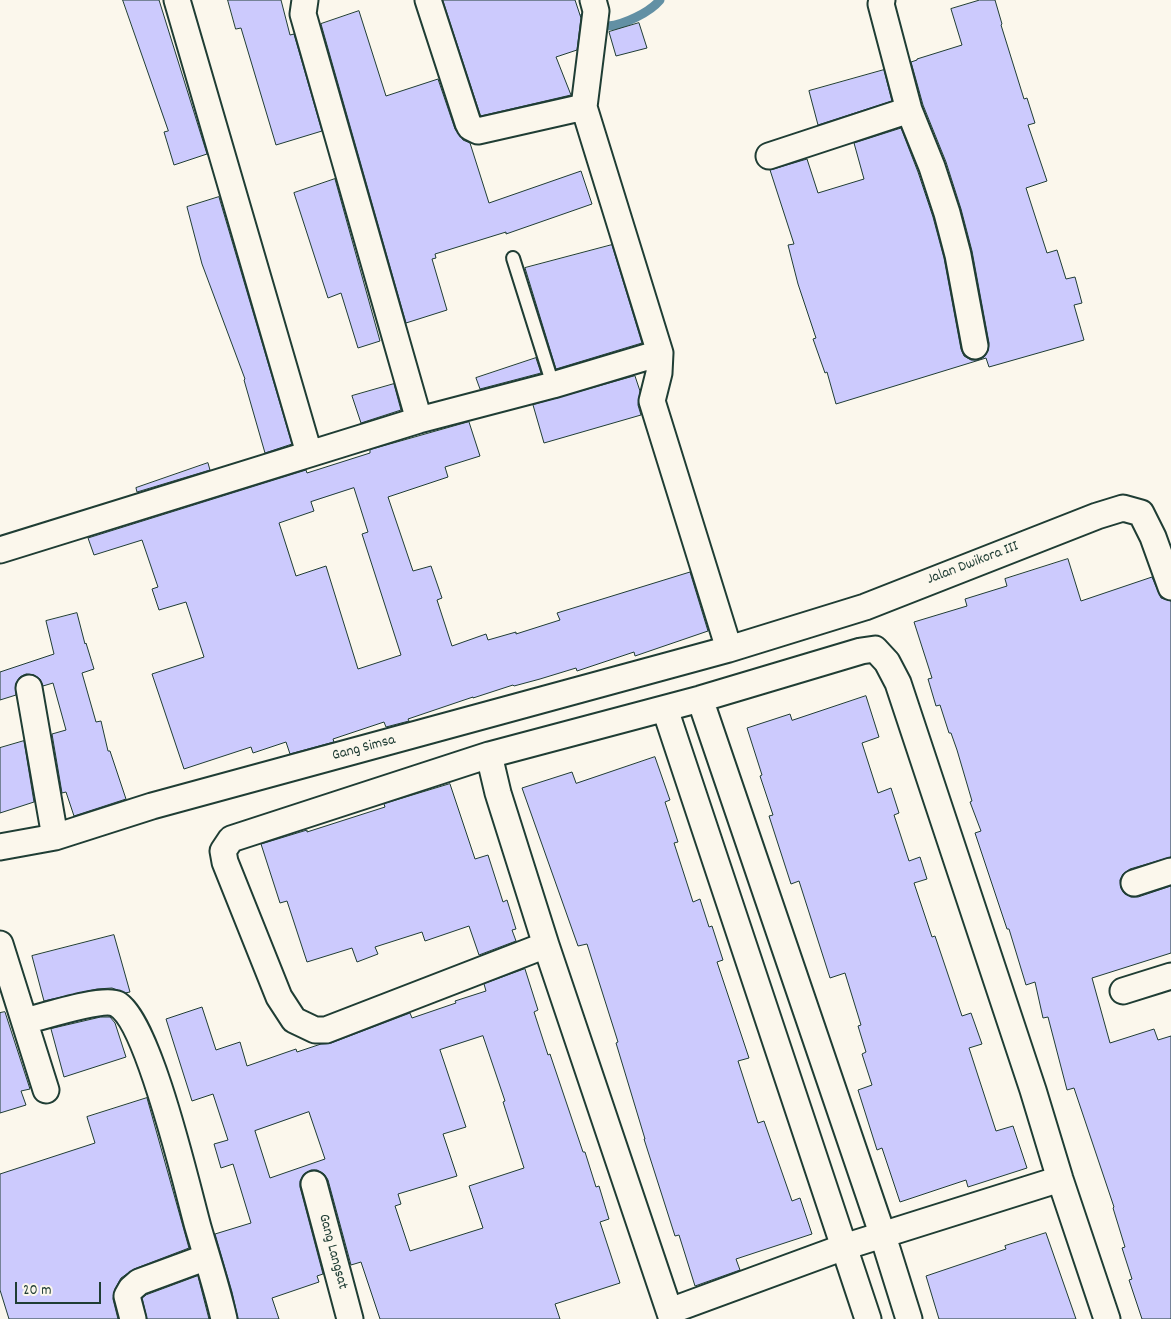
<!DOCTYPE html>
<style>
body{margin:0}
#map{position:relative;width:1171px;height:1319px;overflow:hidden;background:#fbf7ec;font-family:Dekko,sans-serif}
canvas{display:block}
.scale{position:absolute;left:15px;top:1282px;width:86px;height:22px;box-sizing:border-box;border:2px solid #1f3d34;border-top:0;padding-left:6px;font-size:15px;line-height:18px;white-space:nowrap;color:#1f3d34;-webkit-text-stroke:4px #fbf7ec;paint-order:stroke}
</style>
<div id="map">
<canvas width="1171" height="1319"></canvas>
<div class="scale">20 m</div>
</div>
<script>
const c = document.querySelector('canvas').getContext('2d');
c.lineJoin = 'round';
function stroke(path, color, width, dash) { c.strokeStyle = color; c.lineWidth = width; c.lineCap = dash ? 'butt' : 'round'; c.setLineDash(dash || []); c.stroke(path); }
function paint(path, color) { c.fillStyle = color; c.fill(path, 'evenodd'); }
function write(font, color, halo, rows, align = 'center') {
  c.font = font + ' Dekko,sans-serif'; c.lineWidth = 5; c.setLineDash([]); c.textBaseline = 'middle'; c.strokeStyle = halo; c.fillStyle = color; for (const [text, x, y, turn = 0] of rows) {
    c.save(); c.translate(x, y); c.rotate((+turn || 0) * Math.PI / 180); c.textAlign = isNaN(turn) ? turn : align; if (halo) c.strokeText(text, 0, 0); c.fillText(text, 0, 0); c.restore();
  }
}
const stream = new Path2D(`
 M 571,14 C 581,20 596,27 608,26 C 624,25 650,12 660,0`);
const building = new Path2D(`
 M 123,0 L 159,0 L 207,154 L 174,165 L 164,132 L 168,131 Z
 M 228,0 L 281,0 L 290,35 L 294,34 L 322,131 L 276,145 L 241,28 L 236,29 Z
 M 443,0 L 575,0 L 581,18 L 577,50 L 556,57 L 571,95 L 481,116 Z
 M 980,0 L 995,0 L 1002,24 L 1001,25 L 1024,99 L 1027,98 L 1035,123 L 1028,125 L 1047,181 L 1026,188 L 1047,253 L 1057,250 L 1066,279 L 1075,277 L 1082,303 L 1074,305 L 1084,340 L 989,367 L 986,358 L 836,404 L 827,372 L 825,373 L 813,339 L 816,338 L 798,284 L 788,245 L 794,244 L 770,170 L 807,159 L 818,193 L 864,179 L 854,143 L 901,128 L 918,172 L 933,217 L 944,258 L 961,349 L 964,356 L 971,360 L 977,360 L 984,357 L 988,351 L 989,343 L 972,251 L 961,209 L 946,162 L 923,105 L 911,62 L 917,60 L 917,59 L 962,45 L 951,9 Z
 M 359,11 L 386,96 L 438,79 L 455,129 L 463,140 L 470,143 L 489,203 L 581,171 L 592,204 L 506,234 L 506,232 L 435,254 L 436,258 L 432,259 L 447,310 L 406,323 L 321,24 Z
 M 639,23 L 647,48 L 616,56 L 609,32 Z
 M 884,70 L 892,101 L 818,125 L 809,91 Z
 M 335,179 L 380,341 L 358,348 L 341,293 L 328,298 L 294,193 Z
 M 219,197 L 292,444 L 265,453 L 244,380 L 245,379 L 202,264 L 187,207 Z
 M 612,245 L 642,343 L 556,369 L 525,268 Z
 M 536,358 L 541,373 L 480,389 L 476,378 Z
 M 635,376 L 640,391 L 638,405 L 641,415 L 544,443 L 533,405 Z
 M 394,384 L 401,410 L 361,423 L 352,396 Z
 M 469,422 L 480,456 L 445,467 L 448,477 L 388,497 L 413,571 L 431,566 L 442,598 L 437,600 L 452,646 L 486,634 L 488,640 L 516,632 L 516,634 L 560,620 L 557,613 L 690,572 L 708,631 L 635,656 L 634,652 L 577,671 L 576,668 L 540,679 L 514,686 L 513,685 L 473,698 L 473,697 L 408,719 L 409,721 L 386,727 L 384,722 L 333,739 L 334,742 L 290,754 L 286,742 L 253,753 L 251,747 L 184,769 L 152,674 L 204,657 L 186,602 L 159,610 L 152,589 L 158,587 L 142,540 L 94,555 L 88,538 L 306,470 L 307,473 L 370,453 L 370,450 ZM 354,488 L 368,532 L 362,534 L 401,655 L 358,669 L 326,566 L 296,576 L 279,523 L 314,511 L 311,502 Z
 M 208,463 L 210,470 L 137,492 L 136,488 Z
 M 1068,559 L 1081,601 L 1152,577 L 1161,598 L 1171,601 L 1171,857 L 1130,869 L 1123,874 L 1120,880 L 1121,888 L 1124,893 L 1131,897 L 1138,897 L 1171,886 L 1171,953 L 1092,978 L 1110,1043 L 1154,1029 L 1158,1040 L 1171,1036 L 1171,1319 L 1142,1319 L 1129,1280 L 1132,1279 L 1122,1248 L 1125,1247 L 1113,1208 L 1114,1207 L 1074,1088 L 1067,1090 L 1048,1017 L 1043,1018 L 1035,982 L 1026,985 L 1009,929 L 1007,929 L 975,833 L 981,831 L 970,802 L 972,801 L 957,750 L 951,733 L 949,733 L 940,705 L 936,706 L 928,679 L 932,678 L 914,622 L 967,606 L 965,599 L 1007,586 L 1005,579 Z
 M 77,613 L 85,644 L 86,643 L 94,669 L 82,673 L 96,722 L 101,721 L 108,751 L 110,751 L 126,799 L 74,816 L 66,792 L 62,793 L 52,734 L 66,730 L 53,683 L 43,686 L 40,679 L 34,675 L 26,674 L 20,677 L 16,683 L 16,695 L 0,700 L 0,672 L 54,654 L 46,621 Z
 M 866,696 L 879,737 L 862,743 L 878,793 L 891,788 L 899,813 L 894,815 L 909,861 L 920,857 L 927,879 L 914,883 L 932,937 L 935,936 L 962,1016 L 971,1013 L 982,1044 L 969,1048 L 996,1131 L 1013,1126 L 1027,1168 L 968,1187 L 966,1180 L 900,1202 L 882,1148 L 877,1150 L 858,1090 L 872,1085 L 862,1054 L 866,1052 L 858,1026 L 861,1025 L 845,973 L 830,978 L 799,881 L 791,884 L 769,816 L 773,815 L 760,776 L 762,775 L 747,728 L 790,714 L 792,720 Z
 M 24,741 L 34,802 L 0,813 L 0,748 Z
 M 655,757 L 670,800 L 665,802 L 678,842 L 674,843 L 693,902 L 700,899 L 709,927 L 712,926 L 723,960 L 717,962 L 749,1058 L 738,1061 L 758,1123 L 764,1121 L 792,1201 L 800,1198 L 812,1234 L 736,1259 L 740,1270 L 695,1286 L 679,1235 L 675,1236 L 644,1139 L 645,1139 L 616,1043 L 618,1042 L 587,944 L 578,946 L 522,788 L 572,772 L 576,783 Z
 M 450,784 L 475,859 L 488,855 L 503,902 L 507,900 L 516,929 L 512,930 L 516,941 L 479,955 L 469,926 L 425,941 L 422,932 L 375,947 L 378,954 L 357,962 L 352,948 L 307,962 L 287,901 L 280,903 L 261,844 L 307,830 L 307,832 L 385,807 L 384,804 Z
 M 114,935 L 130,992 L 125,993 L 112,988 L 97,989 L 44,1001 L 32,956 Z
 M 525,969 L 538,1010 L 534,1012 L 548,1055 L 550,1054 L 583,1152 L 585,1152 L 596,1187 L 599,1186 L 609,1219 L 600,1222 L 620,1283 L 555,1304 L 560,1319 L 380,1319 L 361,1262 L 351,1265 L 328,1180 L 324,1174 L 317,1170 L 311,1170 L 304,1174 L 300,1181 L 300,1187 L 323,1274 L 317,1276 L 319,1282 L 272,1298 L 279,1319 L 238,1319 L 232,1292 L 215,1234 L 251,1223 L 233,1164 L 221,1168 L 214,1144 L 228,1140 L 213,1094 L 192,1101 L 166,1019 L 202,1007 L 216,1050 L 240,1042 L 247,1066 L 296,1049 L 297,1052 L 321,1044 L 331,1043 L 410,1013 L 412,1018 L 456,1003 L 455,1001 L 486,991 L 484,984 ZM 483,1036 L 505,1101 L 503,1102 L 524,1168 L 469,1186 L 483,1228 L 410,1251 L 395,1206 L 401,1204 L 398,1194 L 457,1176 L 443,1134 L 466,1127 L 440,1050 ZM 309,1112 L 325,1159 L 270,1178 L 255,1131 Z
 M 5,1012 L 30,1089 L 21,1091 L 26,1105 L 0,1113 L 0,1013 Z
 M 101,1017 L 110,1017 L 115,1023 L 126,1057 L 64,1077 L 51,1029 Z
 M 147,1098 L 189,1248 L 134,1269 L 121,1278 L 115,1289 L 113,1299 L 118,1319 L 9,1319 L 0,1290 L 0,1174 L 95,1143 L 87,1117 Z
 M 1046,1233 L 1076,1319 L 939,1319 L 926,1276 L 1006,1249 L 1005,1246 Z
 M 198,1276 L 209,1319 L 147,1319 L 142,1298 L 146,1295 Z`);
const service = new Path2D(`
 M 513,258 L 553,385`);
const minor = new Path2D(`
 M 177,0 L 309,453
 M 305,0 L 303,14 L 419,420
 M 428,0 L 468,123 L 470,127 L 478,131 L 584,107
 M 593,0 L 596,11 L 584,107 L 660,353 L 659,373 L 652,401 L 729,649
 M 882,0 L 881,4 L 909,110 L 932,167 L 947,213 L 958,255 L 975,346
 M 769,156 L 909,110
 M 0,550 L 419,420 L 553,385 L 660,353
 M 29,688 L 55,837
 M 700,699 L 883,1236 L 909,1319
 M 665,709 L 868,1319
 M 489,755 L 498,793 L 546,945 L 672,1319
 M 0,847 L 55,837 L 152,806 L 729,649 L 865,607 L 1097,516 L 1123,508 L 1141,513 L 1153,537 L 1171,587
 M 1134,883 L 1171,871
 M 0,944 L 46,1090
 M 546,945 L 326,1030 L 315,1030 L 294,1020 L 279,997 L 225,862 L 223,851 L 231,839 L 489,755 L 700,699 L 861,651 L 875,649 L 887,662 L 898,683 L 1033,1090 L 1060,1179 L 1107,1319
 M 1123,991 L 1171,976
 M 25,1021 C 42,1017 103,997 117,1004 C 149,1022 187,1187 198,1227 C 207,1258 217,1288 224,1319
 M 314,1184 L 350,1319
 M 670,1311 L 844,1247 L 1060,1179
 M 133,1319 L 127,1296 L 131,1289 L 139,1282 L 207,1257`);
const streetNames = [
 ["Jalan Dwikora III",973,564,-21],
 ["Gang Simsa",364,749,-15],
 ["Gang Langsat",332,1252,75]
];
stroke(stream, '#6290a4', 9);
paint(building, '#cccafd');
stroke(building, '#1f3d34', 1);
stroke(service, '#1f3d34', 16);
stroke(minor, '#1f3d34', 29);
stroke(service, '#fbf7ec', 12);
stroke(minor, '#fbf7ec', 25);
write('15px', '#1f3d34', '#fbf7ec', streetNames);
</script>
